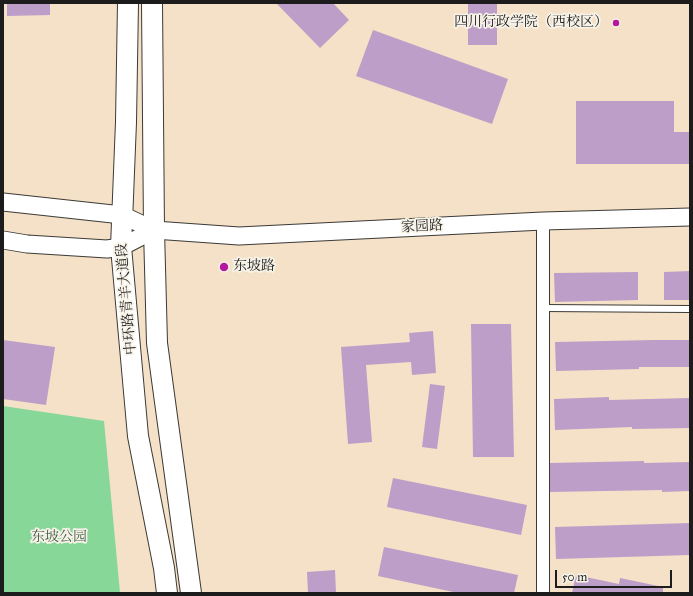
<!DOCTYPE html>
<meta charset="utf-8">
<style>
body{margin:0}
#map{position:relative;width:693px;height:596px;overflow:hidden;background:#f4e1c7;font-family:"IM FELL Great Primer",serif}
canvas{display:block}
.frame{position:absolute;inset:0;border:4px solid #1c1c1c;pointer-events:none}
.scale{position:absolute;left:555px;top:570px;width:117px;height:18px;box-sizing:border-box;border:2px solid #1c1c1c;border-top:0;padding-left:5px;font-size:12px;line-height:14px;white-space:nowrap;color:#1c1c1c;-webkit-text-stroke:3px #f7f3e8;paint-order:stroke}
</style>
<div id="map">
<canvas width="693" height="596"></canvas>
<div class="frame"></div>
<div class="scale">50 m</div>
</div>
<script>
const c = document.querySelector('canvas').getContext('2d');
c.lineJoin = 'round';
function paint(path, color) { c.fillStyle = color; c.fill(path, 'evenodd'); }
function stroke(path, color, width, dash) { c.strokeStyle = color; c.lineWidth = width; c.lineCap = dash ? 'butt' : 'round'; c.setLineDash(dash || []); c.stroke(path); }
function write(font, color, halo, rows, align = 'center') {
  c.font = font + ' "IM FELL Great Primer","Noto Serif SC",serif'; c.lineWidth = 3.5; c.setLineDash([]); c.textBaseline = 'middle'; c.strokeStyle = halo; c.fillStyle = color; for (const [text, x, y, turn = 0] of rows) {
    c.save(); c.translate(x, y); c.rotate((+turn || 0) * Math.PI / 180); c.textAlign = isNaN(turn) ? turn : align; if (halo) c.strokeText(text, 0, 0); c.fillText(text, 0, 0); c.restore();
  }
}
const green = new Path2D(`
 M 3,406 L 104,421 L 120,593 L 3,593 Z`);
const building = new Path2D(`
 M 7,3 L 50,3 L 50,15 L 7,16 Z
 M 276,3 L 333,3 L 349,20 L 320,48 Z
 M 468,3 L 497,3 L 497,45 L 468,45 Z
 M 373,30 L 508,79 L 492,124 L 356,76 Z
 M 576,101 L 674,101 L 674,132 L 690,132 L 690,164 L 576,164 Z
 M 690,271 L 690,300 L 664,300 L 664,272 Z
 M 638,272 L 638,300 L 555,302 L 554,273 Z
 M 471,324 L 511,324 L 514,457 L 473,457 Z
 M 433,331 L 436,373 L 412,375 L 411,362 L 366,365 L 372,442 L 348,444 L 341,347 L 410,342 L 409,333 Z
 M 3,340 L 55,347 L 46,405 L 3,399 Z
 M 654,340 L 690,340 L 690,367 L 639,367 L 639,369 L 556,371 L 555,342 Z
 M 430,384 L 445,386 L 437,449 L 422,447 Z
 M 609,397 L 609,400 L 690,398 L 690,428 L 632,429 L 632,427 L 555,430 L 554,399 Z
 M 644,461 L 644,463 L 690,462 L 690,491 L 662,492 L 662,490 L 550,492 L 550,463 Z
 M 393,478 L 527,505 L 521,535 L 387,507 Z
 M 690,523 L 690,555 L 556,559 L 555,527 Z
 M 384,547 L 518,575 L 514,593 L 458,593 L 378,576 Z
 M 335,570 L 336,593 L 308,593 L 307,572 Z
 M 576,575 L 619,584 L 620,578 L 663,587 L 663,593 L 572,593 Z`);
const lane = new Path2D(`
 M 543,308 L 690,309`);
const street = new Path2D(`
 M 543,221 L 543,593`);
const secondary = new Path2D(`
 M 3,202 L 122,215 L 154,230 L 239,236 L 543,221 L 690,217
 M 3,240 L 27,244 L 107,249 L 121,247 L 154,230`);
const primary = new Path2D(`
 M 128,3 L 126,122 L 121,247 L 138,436 L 164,568 L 167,593
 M 152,3 L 154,230 L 157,343 L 191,593`);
const markers = [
 [616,23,4,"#b5179e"],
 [224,267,5,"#b5179e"]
];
const poiNames = [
 ["四川行政学院（西校区）",608,23],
 ["东坡路",233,267,"left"]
];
const streetNames = [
 ["家园路",422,227,-3],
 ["中环路青羊大道段",127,299,-95]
];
const parkNames = [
 ["东坡公园",59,538]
];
paint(green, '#86d798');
paint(building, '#bd9ec8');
stroke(lane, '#3c3a36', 8);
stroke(street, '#3c3a36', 14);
stroke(secondary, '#3c3a36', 19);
stroke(primary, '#3c3a36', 22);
stroke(lane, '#fff', 6);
stroke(street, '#fff', 12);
stroke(secondary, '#fff', 17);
stroke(primary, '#fff', 20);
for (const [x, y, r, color] of markers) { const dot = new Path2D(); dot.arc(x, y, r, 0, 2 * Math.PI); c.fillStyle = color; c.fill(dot); stroke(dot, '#f7f3e8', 1.5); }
write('14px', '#1c1c1c', '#f7f3e8', poiNames, 'right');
write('14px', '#1c1c1c', '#f7f3e8', streetNames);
write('14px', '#415d47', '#f7f3e8', parkNames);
</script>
